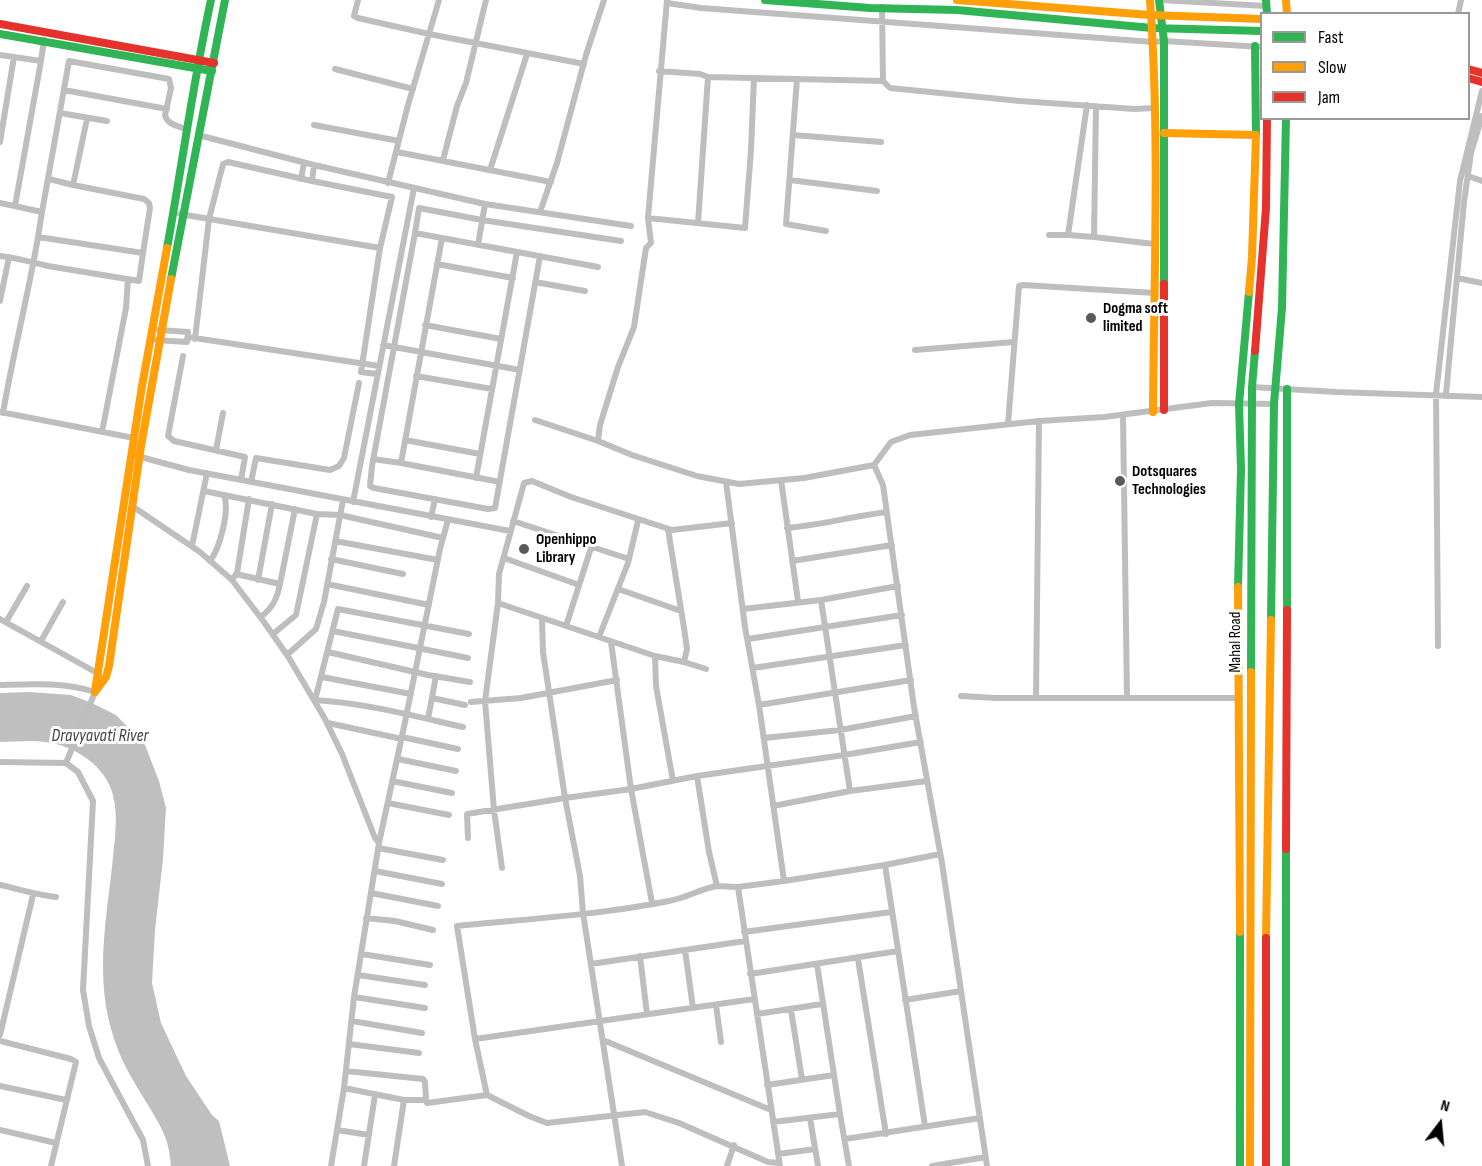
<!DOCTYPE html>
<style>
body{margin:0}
#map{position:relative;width:1482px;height:1166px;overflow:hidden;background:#fff;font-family:"Sofia Sans Condensed",sans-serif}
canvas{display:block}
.legend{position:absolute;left:1260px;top:12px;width:210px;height:108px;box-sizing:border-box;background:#fff;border:2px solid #999;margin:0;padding:8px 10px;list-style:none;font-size:18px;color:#000}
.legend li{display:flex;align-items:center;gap:12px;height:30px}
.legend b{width:30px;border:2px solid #999}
.north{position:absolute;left:1410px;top:1094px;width:60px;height:60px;-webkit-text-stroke:4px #fff;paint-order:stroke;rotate:16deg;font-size:16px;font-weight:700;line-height:24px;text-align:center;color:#000}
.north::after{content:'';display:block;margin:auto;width:21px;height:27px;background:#000;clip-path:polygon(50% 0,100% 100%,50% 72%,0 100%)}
</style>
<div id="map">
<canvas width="1482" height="1166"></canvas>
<ul class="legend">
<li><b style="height:8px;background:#30b455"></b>Fast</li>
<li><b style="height:8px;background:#ff9f0a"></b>Slow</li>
<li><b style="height:8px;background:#e5322d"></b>Jam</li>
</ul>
<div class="north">N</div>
</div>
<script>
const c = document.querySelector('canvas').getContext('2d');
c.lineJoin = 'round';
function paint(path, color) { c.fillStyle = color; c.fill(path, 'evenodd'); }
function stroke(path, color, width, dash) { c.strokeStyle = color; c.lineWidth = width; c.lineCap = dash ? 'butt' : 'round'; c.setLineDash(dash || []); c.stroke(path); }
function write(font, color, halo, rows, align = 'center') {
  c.font = font + ' "Sofia Sans Condensed",sans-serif'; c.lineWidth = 6; c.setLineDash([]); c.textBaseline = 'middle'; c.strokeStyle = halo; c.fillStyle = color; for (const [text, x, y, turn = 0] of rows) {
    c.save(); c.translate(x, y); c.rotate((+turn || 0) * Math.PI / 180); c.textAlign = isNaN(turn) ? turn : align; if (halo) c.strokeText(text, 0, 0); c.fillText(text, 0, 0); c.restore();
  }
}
const water = new Path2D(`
 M 29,692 L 71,695 L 92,703 L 116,715 L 145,745 L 159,781 L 166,808 L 163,859 L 155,930 L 152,983 L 161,1023 L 186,1076 L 212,1115 L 219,1121 L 230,1166 L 171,1166 C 170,1157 169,1148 166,1139 C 158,1118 144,1100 133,1080 C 122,1062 114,1042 109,1021 C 97,970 106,919 112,867 C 114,845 119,817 113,795 C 106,766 74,745 45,742 C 31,740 15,742 0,742 L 0,693 Z`);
const street = new Path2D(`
 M 358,0 L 354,16 L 358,18 L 429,34 L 584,64
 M 667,0 L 648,218 L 651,243 L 646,248 L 634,327 L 618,367 L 600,425 L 598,441 L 632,455 L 697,476 L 739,484 L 804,478 L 874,465
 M 1161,0 L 1266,6
 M 667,3 L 701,8 L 1153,42 L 1164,41 L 1262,47
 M 882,7 L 883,81 L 890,88 L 1020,101 L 1135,109 L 1153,108
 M 1458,14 L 1461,0
 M 0,55 L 41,61 L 44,40
 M 335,69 L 413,89
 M 659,71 L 700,74 L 708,77 L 698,223
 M 708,77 L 883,81
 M 797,79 L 786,224 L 826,231
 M 64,90 L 167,109
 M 1087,105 L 1068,235 L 1094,237
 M 1096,106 L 1094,237 L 1154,244
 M 60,113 L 107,121
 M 87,119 L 73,185 L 144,199 L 149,203 L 150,208 L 143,253
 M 314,125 L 399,141
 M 198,135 L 314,165 L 485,204 L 631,226
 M 793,135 L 881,142
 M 0,142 L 14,57
 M 397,152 L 551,182
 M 443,160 L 457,106 L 466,83 L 486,0
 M 490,170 L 527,54
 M 1468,176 L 1482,181
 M 49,179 L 73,185
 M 301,179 L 304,163
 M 790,180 L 877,191
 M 388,183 L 408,105 L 439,0
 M 0,203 L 42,212 L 69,61 L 169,79 L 171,88 L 165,115 C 167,125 179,126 188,130
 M 15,206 L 41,61
 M 540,212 L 557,163 L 586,55 L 604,0
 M 180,214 L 380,248 L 392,197 L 312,181 L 314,165
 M 648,218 L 745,228 L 751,150 L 754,78
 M 415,233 L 372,466 L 370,486 L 374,488 L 488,509 L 495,508 L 540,256
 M 1049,235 L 1068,235
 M 38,237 L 42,212
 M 442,238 L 401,463 L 500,482
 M 478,245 L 485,204
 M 0,256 C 16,258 32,262 48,266 L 139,281 L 143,253 L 38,237 C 28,296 13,354 3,413
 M 437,264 L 513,278
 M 598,267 L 415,233 L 419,208 L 482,220 L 621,241
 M 1457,278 L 1482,283
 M 535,282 L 585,291
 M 0,301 L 9,257
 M 425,325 L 501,339
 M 188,337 L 379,366
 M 195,339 L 209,219 L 223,164 L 228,162 L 312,181
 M 156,340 L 187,342 L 188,332 L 159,330
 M 383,345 L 520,370
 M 915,350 L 1014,342
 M 183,356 L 168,436 L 174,441 L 245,457 L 241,480
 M 377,374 L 361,372 L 380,248
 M 416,376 L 492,389
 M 1252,387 L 1336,392 L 1482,397
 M 1446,394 L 1464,202 L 1471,153 L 1482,116
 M 0,412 L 134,438
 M 1123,415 L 1127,698
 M 535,420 L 598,441
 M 1008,424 L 1019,286 L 1023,285 L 1155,293
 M 102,432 L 126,308 L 128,279
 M 405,440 L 480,454
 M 216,450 L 223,413
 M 137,456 L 189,470 L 510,531
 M 373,459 L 401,463
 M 476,478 L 517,252
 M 781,480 L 798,601
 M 251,482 L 256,458 L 330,470 L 339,466 L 344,458 L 359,383
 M 726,482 L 745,627 L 759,705 L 784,881 L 885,865 L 940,854
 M 204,491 L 317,514 L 340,515 L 443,538
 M 353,502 L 414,188
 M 132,506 L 200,552 L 232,580 L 264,622 L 289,658 L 325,719 L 342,754 L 375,838 L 379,843
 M 431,517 L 435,499
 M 513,521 L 629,559
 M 787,528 C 821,525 854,516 887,512
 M 668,529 L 684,628 L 687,649 L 684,662
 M 335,541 L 438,560
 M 192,546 L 207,473
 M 504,558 L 579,585
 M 331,559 L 403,574
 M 210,561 C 220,548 230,510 224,495
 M 792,561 L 892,545
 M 236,574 L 280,584 C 277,599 273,607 261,617
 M 234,577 L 237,573 L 249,499
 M 258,580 L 272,504
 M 280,584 L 295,509
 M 327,584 L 429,605
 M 618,589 L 681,611
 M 821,600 L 850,791
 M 498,603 L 485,701 L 494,810 L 502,868
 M 743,609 L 821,600 L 898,586
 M 0,619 L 99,674
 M 6,622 L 27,586
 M 566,626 L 591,548
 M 333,631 L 468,658
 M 273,634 L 296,615 L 317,514
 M 599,637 L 628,563 L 638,521
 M 748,639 L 902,615
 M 41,641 L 63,602
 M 611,642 L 631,789 L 652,903
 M 1438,646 L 1436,394 L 1460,181 L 1482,91
 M 328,652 L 428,675 L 470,682
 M 287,655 L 316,629 L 324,602 L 343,500
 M 655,656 L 656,686 L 673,781
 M 753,668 L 906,645
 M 706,669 L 684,662 L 655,656 L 498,603 L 499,574 L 524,483 L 532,481 L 571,497 L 672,530 L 732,523
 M 322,677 L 411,694
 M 0,685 C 33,684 63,682 95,692 L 66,763
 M 961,696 L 996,698 L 1240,698
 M 432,698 L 465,705
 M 1036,698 L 1039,421
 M 471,702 L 521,698 L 617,680
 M 759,705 L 911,680
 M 428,719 L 436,676
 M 328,723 L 402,739
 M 463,727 C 414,716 365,703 315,700 L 338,609 L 469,634
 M 402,737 L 458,749
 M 764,738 L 840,730 L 916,716
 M 398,759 L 456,771
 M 0,762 L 66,763 L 78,772 L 93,801 L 83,990 L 89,1026 L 99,1058 L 143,1140 L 148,1166
 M 697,776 L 844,755 L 921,742
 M 392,781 L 452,793
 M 388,803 L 449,815
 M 773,806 L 850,791 L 927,781
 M 468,838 L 467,814 L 565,798 L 543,652 L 542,619
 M 378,848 L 443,860
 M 885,865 L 925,1126
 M 375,871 L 442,884
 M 0,885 C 19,889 36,895 56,897
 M 738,887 L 784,881
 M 371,893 L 438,906
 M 366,918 L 395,921 L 433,930
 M 744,932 L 891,912
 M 685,950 L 693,1008
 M 362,954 L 430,965
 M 640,956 L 647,1014
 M 858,959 L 886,1134
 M 591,964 L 745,941
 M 817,964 L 840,1114
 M 750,974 L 898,951
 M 358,975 L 425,985
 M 354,997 L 425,1008
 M 905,1000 L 961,991
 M 716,1005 L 721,1042
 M 791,1010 L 802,1079
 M 757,1014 L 822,1004
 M 352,1021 L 422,1033
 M 0,1035 L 33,895
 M 475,1039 L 754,999
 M 603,1040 L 771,1110
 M 0,1041 L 71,1059 L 76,1062 L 51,1166
 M 349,1044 L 419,1053
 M 346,1071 L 423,1079 L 425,1082 L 426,1100
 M 767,1085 L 834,1075
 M 0,1086 L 66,1100
 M 344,1088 L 404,1100 L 426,1100 L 427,1103 L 487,1095 L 529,1116 L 547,1123 L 645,1112 L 679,1123 L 768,1162 L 779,1163
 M 487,1095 L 475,1039 L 457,926 C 527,919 599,915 669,901 C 686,898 700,889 717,886
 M 810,1118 L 818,1166
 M 773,1122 L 840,1114 L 849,1166
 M 0,1130 L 56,1143
 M 337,1130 L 369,1135
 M 845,1139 L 980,1118
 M 778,1154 L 815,1149
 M 331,1166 L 344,1088 L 354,997 L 379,843 L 405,722 L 440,549 L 448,520
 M 364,1166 L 375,1095
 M 394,1166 L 404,1100
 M 622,1166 L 583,913 L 580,876 L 565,798 L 631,789 L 697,776 L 709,852 L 717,886 L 738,887 L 780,1166
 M 727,1166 L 734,1145
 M 932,1166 L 986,1157
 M 987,1166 L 942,863 L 914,707 L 883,485 L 874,465 L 891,442 L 910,435 L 1039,421 L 1104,417 L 1212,403 L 1274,404`);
const fast = new Path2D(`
 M 765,0 L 870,8 L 957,10 L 1152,28 L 1262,31
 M 1159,0 L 1164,41 L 1164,284
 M 1266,0 L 1267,14
 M 0,34 L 212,71
 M 1255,46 L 1256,135
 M 167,248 C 182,166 193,82 211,0
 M 171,279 L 225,0
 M 1238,587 L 1241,469 L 1239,404 L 1249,292
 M 1287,610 L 1287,389
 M 1271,620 L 1274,404 L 1282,308 L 1286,118
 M 1251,672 L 1252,387 L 1255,351
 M 1240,932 L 1240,1166
 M 1286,1166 L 1286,849`);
const slow = new Path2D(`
 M 957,0 L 1150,15 L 1262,19
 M 1150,0 C 1160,137 1154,275 1153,412
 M 1286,0 L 1287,14
 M 1164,133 L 1256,135 L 1252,257 L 1249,292
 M 1238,587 L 1240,932
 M 95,691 L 142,386 L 167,248
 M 95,692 L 106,677 L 109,666 L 141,446 L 171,279
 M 1266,938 L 1271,620
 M 1250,1166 L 1251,672`);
const jam = new Path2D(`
 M 0,24 L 214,63
 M 1468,69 L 1482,73
 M 1468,78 L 1482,82
 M 1164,284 L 1164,410
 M 1255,351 L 1266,208 L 1267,118
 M 1286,849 L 1287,610
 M 1266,938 L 1266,1166`);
const markers = [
 [1091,318,6,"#595959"],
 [1120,481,6,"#595959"],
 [524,549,6,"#595959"]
];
const poiNames = [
 ["Dogma soft",1103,309],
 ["limited",1103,327],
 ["Dotsquares",1132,472],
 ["Technologies",1132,490],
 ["Openhippo",536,540],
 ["Library",536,558]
];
const streetNames = [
 ["Mahal Road",1236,642,-90]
];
const waterNames = [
 ["Dravyavati River",100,736]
];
paint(water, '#bfbfbf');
stroke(street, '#bebebe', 6);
stroke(fast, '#30b455', 8);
stroke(slow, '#ff9f0a', 8);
stroke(jam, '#e5322d', 8);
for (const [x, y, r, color] of markers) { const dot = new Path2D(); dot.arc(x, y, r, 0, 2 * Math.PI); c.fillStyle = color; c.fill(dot); stroke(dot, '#fff', 2); }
write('bold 16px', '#000', '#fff', poiNames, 'left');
write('16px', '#000', '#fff', streetNames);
write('italic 18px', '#444', '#fff', waterNames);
</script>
